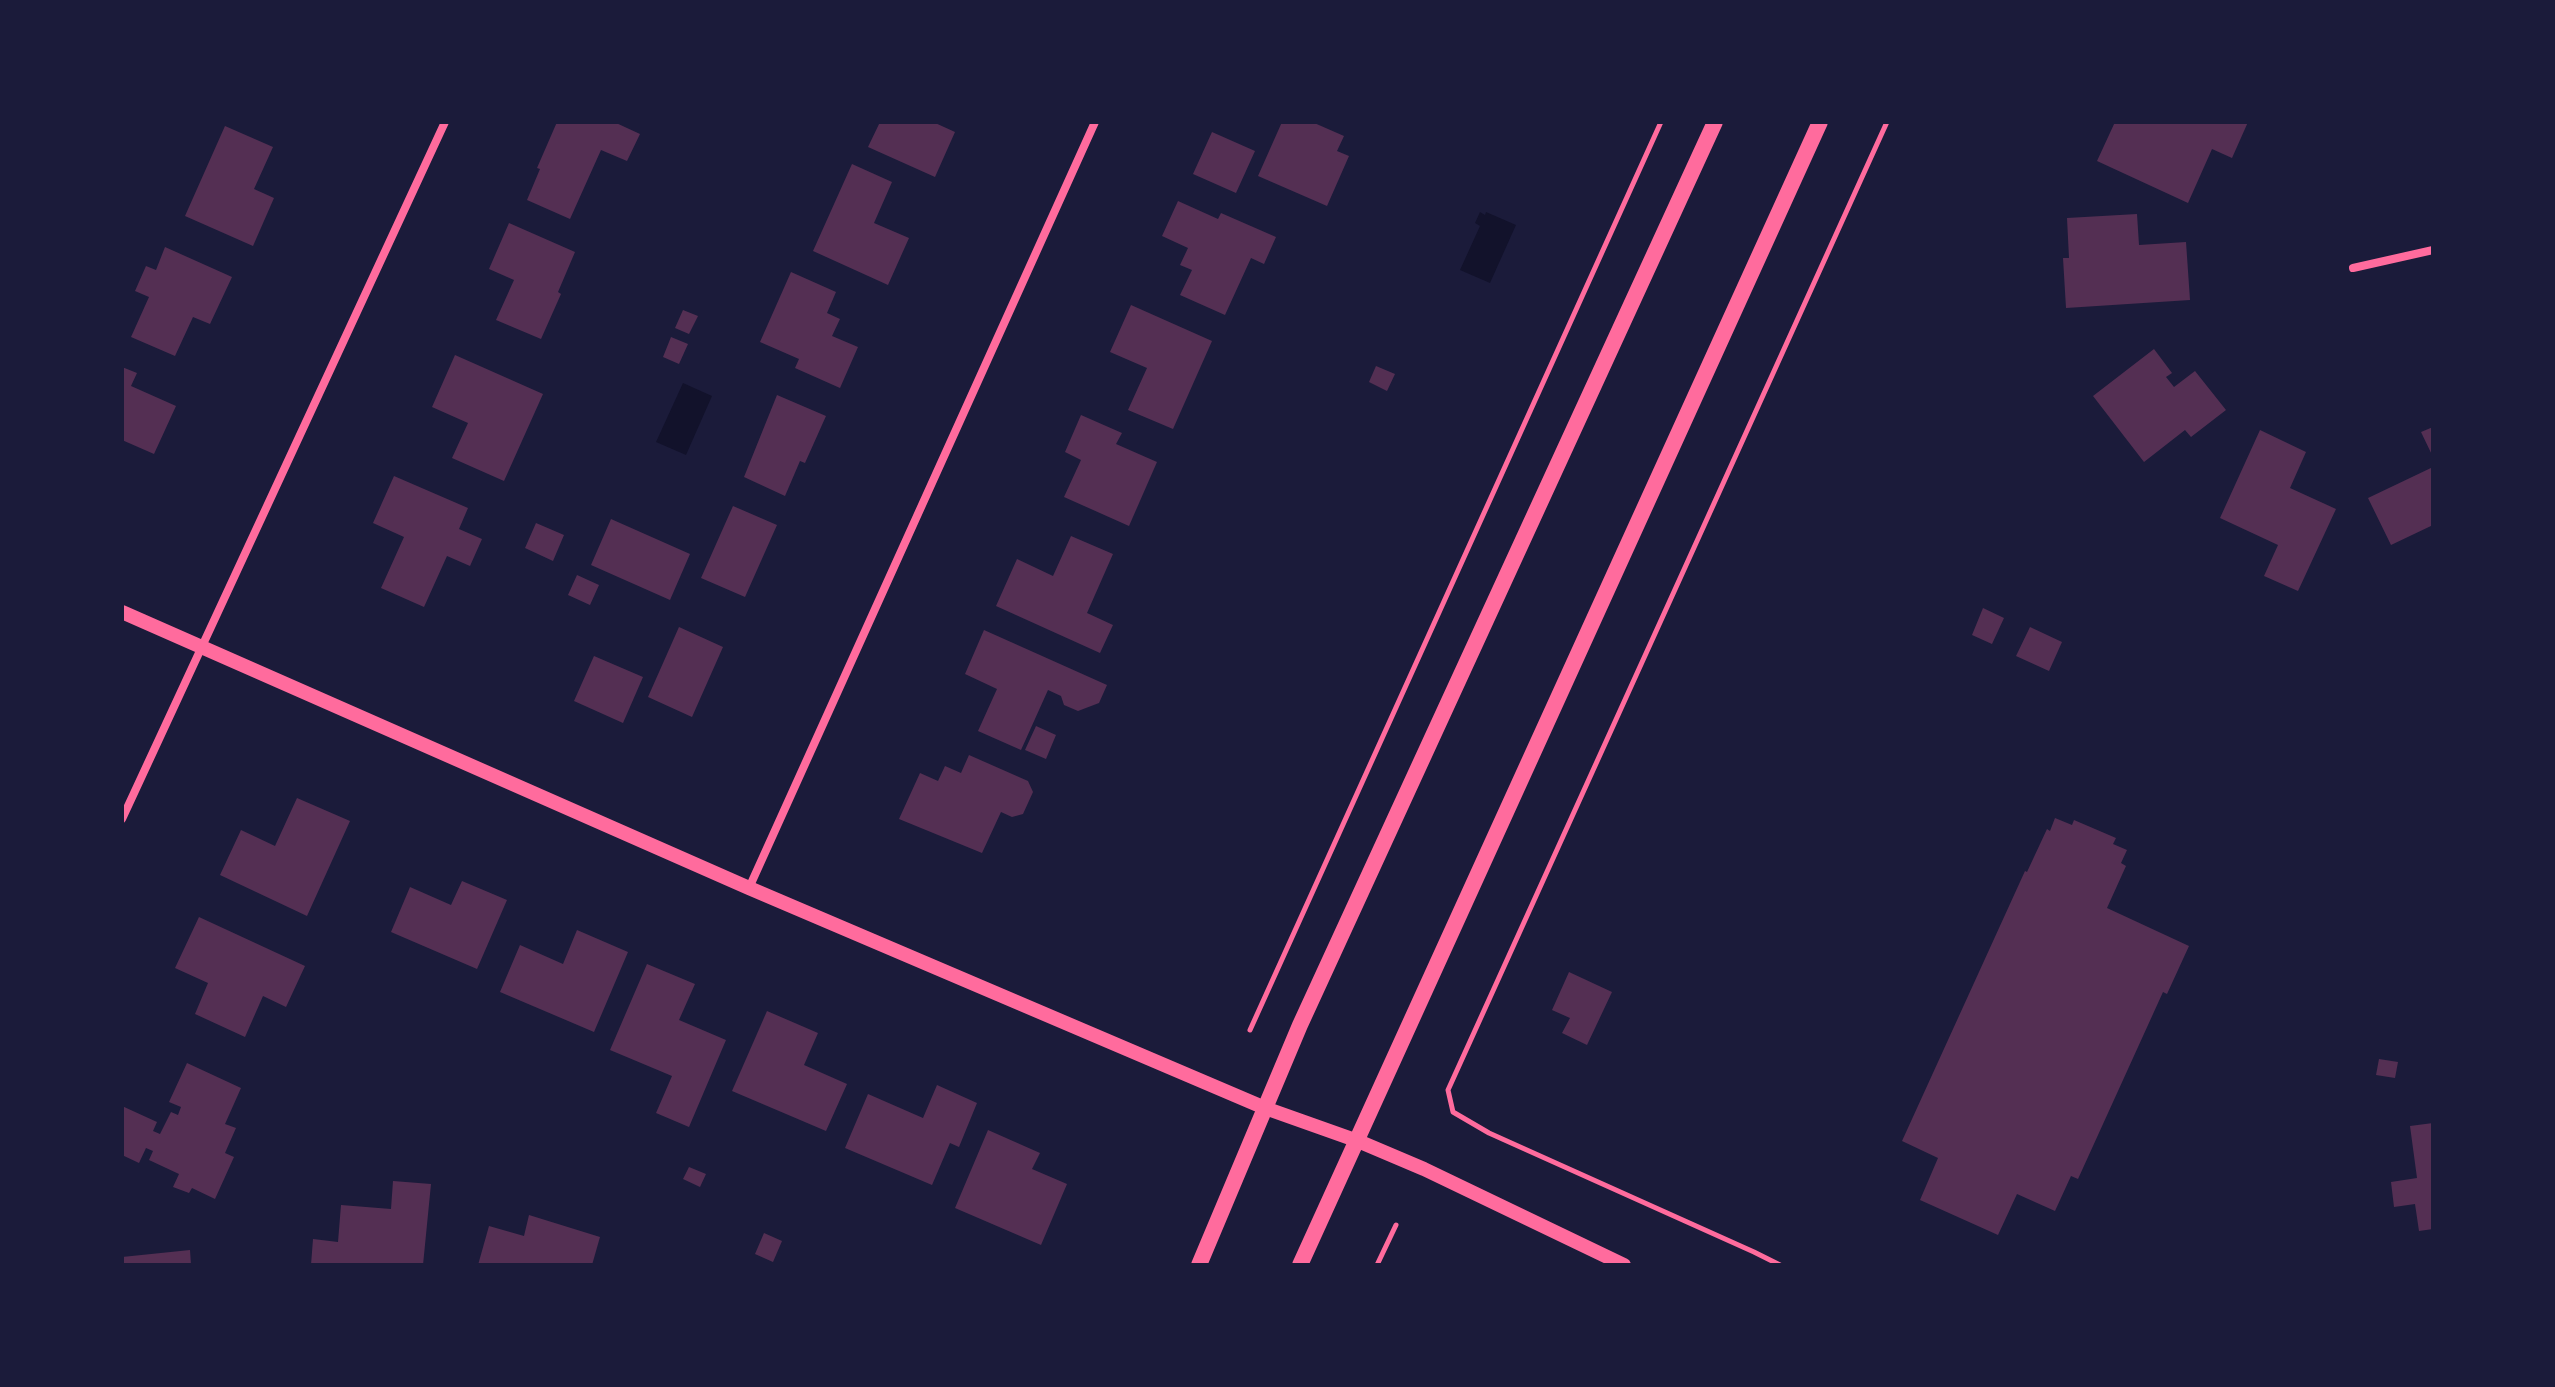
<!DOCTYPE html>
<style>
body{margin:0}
#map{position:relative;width:2555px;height:1387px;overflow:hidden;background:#1b1b3a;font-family:Manrope,sans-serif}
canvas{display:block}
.frame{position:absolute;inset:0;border:124px solid #1b1b3a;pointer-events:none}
</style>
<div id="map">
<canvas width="2555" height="1387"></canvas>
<div class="frame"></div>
</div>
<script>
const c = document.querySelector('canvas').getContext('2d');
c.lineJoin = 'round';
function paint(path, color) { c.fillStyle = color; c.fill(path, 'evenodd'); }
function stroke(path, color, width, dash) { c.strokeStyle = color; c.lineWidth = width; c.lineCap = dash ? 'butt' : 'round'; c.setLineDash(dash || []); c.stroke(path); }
const water = new Path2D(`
 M 1480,212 L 1485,215 L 1486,212 L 1516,225 L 1490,283 L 1460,270 L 1480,226 L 1475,223 Z
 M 683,383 L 712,396 L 686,455 L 656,442 Z`);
const building = new Path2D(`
 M 557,122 L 614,122 L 640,134 L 627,161 L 601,150 L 570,219 L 527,200 L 540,169 L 537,168 Z
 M 880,122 L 933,122 L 955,132 L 935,177 L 868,147 Z
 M 1282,122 L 1312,122 L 1344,136 L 1337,151 L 1349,156 L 1327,206 L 1258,176 Z
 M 2115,122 L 2248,122 L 2232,158 L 2212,149 L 2188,203 L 2097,161 Z
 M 225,126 L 273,147 L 254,189 L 274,198 L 253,246 L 185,216 Z
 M 1212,132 L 1255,151 L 1236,193 L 1193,174 Z
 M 852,164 L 892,182 L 874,223 L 909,238 L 888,285 L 813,251 Z
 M 1178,201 L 1218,219 L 1221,213 L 1276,237 L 1264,264 L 1251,258 L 1225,315 L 1180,295 L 1192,270 L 1180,265 L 1188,248 L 1162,236 Z
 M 2137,214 L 2139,245 L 2186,242 L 2190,300 L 2066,308 L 2063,258 L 2069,258 L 2067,218 Z
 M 509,223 L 575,252 L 558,292 L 561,294 L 541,339 L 496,320 L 514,280 L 489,269 Z
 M 165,247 L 232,277 L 210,324 L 193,317 L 175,356 L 131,337 L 149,297 L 135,291 L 146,266 L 156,270 Z
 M 791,272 L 836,292 L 827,313 L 840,319 L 832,336 L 858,347 L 840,388 L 795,368 L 799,359 L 760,342 Z
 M 1131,305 L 1212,341 L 1173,429 L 1128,410 L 1147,368 L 1110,352 Z
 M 683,310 L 698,316 L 689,334 L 675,328 Z
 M 671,337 L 688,344 L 679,364 L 663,357 Z
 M 2154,349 L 2172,373 L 2166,377 L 2174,387 L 2195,371 L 2226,410 L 2191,437 L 2185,430 L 2144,462 L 2093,396 Z
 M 455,355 L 543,394 L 504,481 L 452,458 L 468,423 L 432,407 Z
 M 1376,366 L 1395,374 L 1387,391 L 1369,382 Z
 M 122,367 L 137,373 L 131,386 L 176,406 L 154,454 L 122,440 Z
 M 777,395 L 826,416 L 805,463 L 800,461 L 785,496 L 744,477 Z
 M 1081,415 L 1122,433 L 1116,444 L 1157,462 L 1129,526 L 1064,497 L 1081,460 L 1065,452 Z
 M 2433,427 L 2433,457 L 2421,432 Z
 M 2260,430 L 2306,452 L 2290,488 L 2336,509 L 2298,591 L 2264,576 L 2278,545 L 2220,518 Z
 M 2433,467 L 2433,525 L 2391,545 L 2368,498 Z
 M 394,476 L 468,508 L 459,529 L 482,539 L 470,566 L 447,556 L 424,607 L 381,588 L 404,537 L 373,523 Z
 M 733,506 L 777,525 L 745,597 L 701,578 Z
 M 611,519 L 690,554 L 670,600 L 591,565 Z
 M 536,523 L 564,535 L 553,561 L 525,548 Z
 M 1071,536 L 1113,554 L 1087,613 L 1113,625 L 1100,653 L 996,606 L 1017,559 L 1053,576 Z
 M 577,575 L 599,585 L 590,605 L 568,595 Z
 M 1983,608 L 2004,618 L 1992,644 L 1972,635 Z
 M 679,627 L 723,647 L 692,717 L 648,697 Z
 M 2030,627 L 2062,642 L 2049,671 L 2016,656 Z
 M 984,630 L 1107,685 L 1099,703 L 1078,711 L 1064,705 L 1061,696 L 1048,690 L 1021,750 L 978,731 L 997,689 L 965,674 Z
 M 594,656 L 643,677 L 623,723 L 574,701 Z
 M 1036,726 L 1056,735 L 1046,759 L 1025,750 Z
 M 969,755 L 1028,781 L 1033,792 L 1023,814 L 1012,817 L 1001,812 L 982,853 L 899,819 L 920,773 L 938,781 L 945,766 L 961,773 Z
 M 297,798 L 350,821 L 307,916 L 220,875 L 241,830 L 275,846 Z
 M 2055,818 L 2072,825 L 2074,820 L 2116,838 L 2113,844 L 2127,850 L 2121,863 L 2126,866 L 2107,908 L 2189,946 L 2167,994 L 2163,992 L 2078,1179 L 2071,1176 L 2055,1211 L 2017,1194 L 1998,1235 L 1920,1200 L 1938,1158 L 1902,1141 L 2025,871 L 2027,872 L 2047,829 L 2050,831 Z
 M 462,881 L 507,900 L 477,969 L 391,932 L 410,887 L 451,905 Z
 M 199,917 L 305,966 L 286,1007 L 263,996 L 245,1037 L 195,1014 L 208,983 L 175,968 Z
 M 577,930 L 628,952 L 594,1032 L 500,992 L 520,945 L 563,964 Z
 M 647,964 L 695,984 L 679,1020 L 726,1040 L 689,1127 L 656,1113 L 672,1076 L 610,1050 Z
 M 1569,972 L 1612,992 L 1587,1045 L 1562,1033 L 1570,1018 L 1552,1010 Z
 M 767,1011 L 818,1033 L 804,1065 L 847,1084 L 826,1131 L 732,1091 Z
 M 2379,1059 L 2398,1062 L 2395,1078 L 2376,1075 Z
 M 187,1063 L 241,1088 L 225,1124 L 236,1128 L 225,1153 L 234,1157 L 215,1199 L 192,1188 L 189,1193 L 173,1187 L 179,1174 L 149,1160 L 153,1151 L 146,1148 L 139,1163 L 122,1155 L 122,1106 L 157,1122 L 153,1131 L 160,1134 L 171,1112 L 178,1115 L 181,1107 L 169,1102 Z
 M 937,1085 L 977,1103 L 959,1147 L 950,1143 L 932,1185 L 845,1148 L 868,1094 L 923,1118 Z
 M 2433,1123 L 2433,1229 L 2419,1231 L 2415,1204 L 2394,1207 L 2391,1182 L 2417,1178 L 2410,1126 Z
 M 988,1130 L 1040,1153 L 1032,1169 L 1067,1184 L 1041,1245 L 955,1208 Z
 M 689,1167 L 706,1174 L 700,1187 L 683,1179 Z
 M 393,1181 L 431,1184 L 423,1265 L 311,1265 L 313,1239 L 338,1242 L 341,1205 L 391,1209 Z
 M 529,1215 L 600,1237 L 592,1265 L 478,1265 L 489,1226 L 524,1236 Z
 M 764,1233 L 782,1241 L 773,1262 L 755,1254 Z
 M 190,1250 L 191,1265 L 122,1265 L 122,1257 Z`);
const path = new Path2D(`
 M 1250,1030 L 1661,122
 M 1377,1265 L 1396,1225
 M 1780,1265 L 1754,1252 L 1489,1133 L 1453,1112 L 1448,1090 L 1887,122`);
const minor = new Path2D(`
 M 2353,268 L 2433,250
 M 122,819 L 445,122
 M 749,888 L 1095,122`);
const tertiary = new Path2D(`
 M 122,612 L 749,888 L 1265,1108 L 1358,1141 L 1424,1169 L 1624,1265`);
const secondary = new Path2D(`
 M 1199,1265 L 1300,1025 L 1715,122
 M 1300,1265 L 1820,122`);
paint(water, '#12122b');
paint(building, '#542f53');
stroke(path, '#ff6b9d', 5);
stroke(minor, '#ff6b9d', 8);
stroke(tertiary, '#ff6b9d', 14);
stroke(secondary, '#ff6b9d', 16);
</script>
